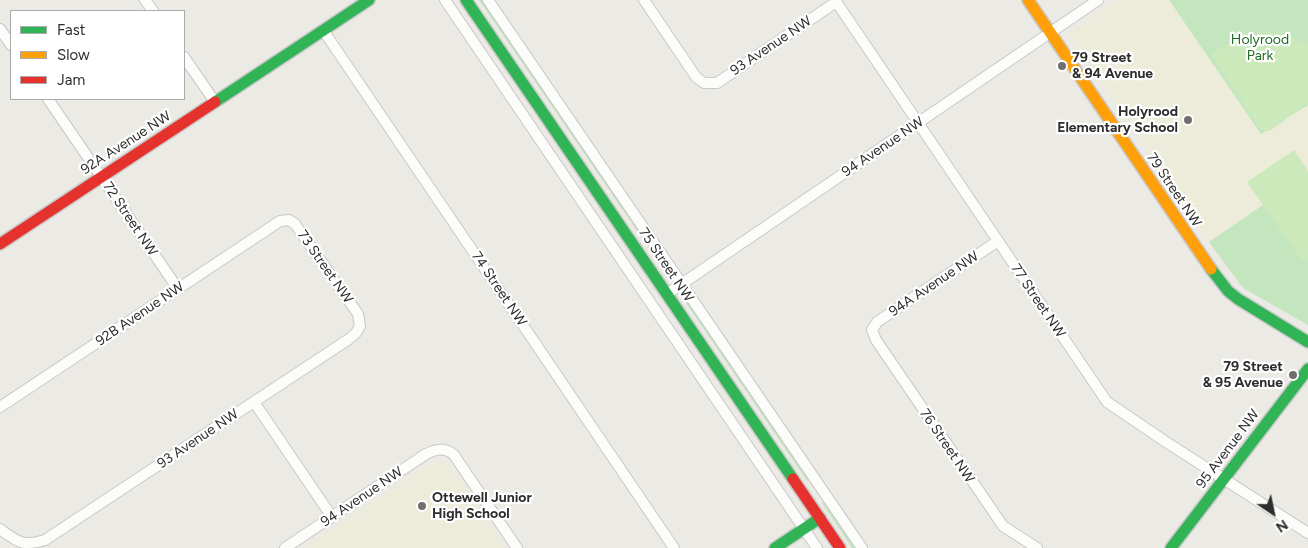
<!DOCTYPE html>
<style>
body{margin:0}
#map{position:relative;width:1308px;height:548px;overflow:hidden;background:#ebeae4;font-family:Figtree,sans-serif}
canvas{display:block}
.legend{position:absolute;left:10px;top:10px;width:175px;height:90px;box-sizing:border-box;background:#fff;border:1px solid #ababab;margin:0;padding:6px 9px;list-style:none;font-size:15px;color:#2d2d2d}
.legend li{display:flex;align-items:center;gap:10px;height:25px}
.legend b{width:25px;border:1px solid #ababab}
.north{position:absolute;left:1248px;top:488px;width:50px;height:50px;-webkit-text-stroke:4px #fff;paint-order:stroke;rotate:146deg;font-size:14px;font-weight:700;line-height:20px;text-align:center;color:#2d2d2d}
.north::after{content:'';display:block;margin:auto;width:18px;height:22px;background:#2d2d2d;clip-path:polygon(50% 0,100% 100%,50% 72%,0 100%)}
</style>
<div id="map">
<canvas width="1308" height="548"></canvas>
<ul class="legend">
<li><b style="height:6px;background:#30b455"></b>Fast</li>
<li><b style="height:6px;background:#ff9f0a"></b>Slow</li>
<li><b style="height:6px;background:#e5322d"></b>Jam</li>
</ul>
<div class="north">N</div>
</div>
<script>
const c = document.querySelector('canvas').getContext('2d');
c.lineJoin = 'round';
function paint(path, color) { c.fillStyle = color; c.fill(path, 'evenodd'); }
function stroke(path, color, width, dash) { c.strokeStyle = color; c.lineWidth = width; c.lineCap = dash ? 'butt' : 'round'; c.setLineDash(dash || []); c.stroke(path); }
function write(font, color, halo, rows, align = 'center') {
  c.font = font + ' Figtree,sans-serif'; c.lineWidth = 4.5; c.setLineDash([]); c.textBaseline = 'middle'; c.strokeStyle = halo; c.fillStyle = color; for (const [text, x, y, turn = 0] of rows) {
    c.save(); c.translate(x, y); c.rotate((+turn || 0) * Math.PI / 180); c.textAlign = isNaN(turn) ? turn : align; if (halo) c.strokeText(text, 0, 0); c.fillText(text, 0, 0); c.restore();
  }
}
const education = new Path2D(`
 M 1118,0 L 1169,0 L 1261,134 L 1308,105 L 1308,174 L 1209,242 L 1068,34 Z
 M 435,461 L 449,463 L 505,548 L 304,548 Z`);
const green = new Path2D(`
 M 479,0 L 484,0 L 672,280 L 670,279 Z
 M 1169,0 L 1308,0 L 1308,105 L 1261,134 Z
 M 1308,174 L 1308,325 L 1243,288 L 1209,242 Z
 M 687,299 L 821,496 L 820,497 L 808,480 L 807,481 L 686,303 L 685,300 Z
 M 825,501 L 857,548 L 852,548 L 822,503 Z`);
const pitch = new Path2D(`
 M 1273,33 L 1291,37 L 1308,45 L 1308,103 L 1270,131 L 1260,129 L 1211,55 C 1230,39 1249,33 1273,33 Z
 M 1294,150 L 1308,171 L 1308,258 L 1303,262 L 1247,182 Z`);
const street = new Path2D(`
 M 145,0 L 153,11
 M 445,0 L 817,548
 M 488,0 L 862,548
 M 644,0 L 696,77 L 704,83 L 717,83 L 836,2
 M 835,0 L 1107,402 L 1166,442 L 1308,533
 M 0,29 L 11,45
 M 323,30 L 674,548
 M 184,57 L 215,102
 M 48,99 L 178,289
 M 998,241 L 877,322 L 872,330 L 876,340 L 1003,526 L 1037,548
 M 667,294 L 1098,0
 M 254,402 L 332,517
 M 0,407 L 280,221 L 289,220 L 295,224 L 358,314 L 360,326 L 356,333 L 349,339 L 45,540 C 22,547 18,542 0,529
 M 285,548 L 426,454 C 436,449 445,447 454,455 L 517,548`);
const fast = new Path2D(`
 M 466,0 L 793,479
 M 215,102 L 369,0
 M 1211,269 L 1228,291 L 1238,299 L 1308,342
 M 775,548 L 820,518
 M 1171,548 L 1308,369`);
const slow = new Path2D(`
 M 1028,0 L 1211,269`);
const jam = new Path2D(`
 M 0,244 L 215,102
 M 793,479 L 840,548`);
const markers = [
 [1062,66,5,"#706f6d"],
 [1188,120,5,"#706f6d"],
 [1293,375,5,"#706f6d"],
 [422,506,5,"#706f6d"]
];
const parkNames = [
 ["Holyrood",1260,40],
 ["Park",1260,56]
];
const streetNames = [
 ["93 Avenue NW",771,46,-34],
 ["92A Avenue NW",126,143,-33],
 ["94 Avenue NW",883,147,-34],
 ["79 Street NW",1174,190,56],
 ["72 Street NW",130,219,56],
 ["75 Street NW",666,265,56],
 ["73 Street NW",325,267,55],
 ["94A Avenue NW",934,284,-34],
 ["74 Street NW",499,289,56],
 ["77 Street NW",1038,301,56],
 ["92B Avenue NW",140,314,-34],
 ["93 Avenue NW",198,439,-34],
 ["76 Street NW",947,446,56],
 ["95 Avenue NW",1228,449,-53],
 ["94 Avenue NW",362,497,-34]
];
const poiNames = [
 ["79 Street",1072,58],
 ["& 94 Avenue",1072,74],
 ["Holyrood",1178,112,"right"],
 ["Elementary School",1178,128,"right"],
 ["79 Street",1283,367,"right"],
 ["& 95 Avenue",1283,383,"right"],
 ["Ottewell Junior",432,498],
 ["High School",432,514]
];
paint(education, '#edecda');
paint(green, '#c4e6bf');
paint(pitch, '#cce9bc');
stroke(street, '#c9c8c8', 12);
stroke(fast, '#c9c8c8', 14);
stroke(slow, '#c9c8c8', 14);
stroke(jam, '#c9c8c8', 14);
stroke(street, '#fcfcfb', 10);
stroke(fast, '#30b455', 11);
stroke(slow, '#ff9f0a', 11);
stroke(jam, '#e5322d', 11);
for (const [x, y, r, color] of markers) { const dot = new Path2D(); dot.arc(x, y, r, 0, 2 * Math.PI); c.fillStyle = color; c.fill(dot); stroke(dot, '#fff', 2); }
write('14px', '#1e6a23', '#fff', parkNames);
write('14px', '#2d2d2d', '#fff', streetNames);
write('bold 14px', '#2d2d2d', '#fff', poiNames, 'left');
</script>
